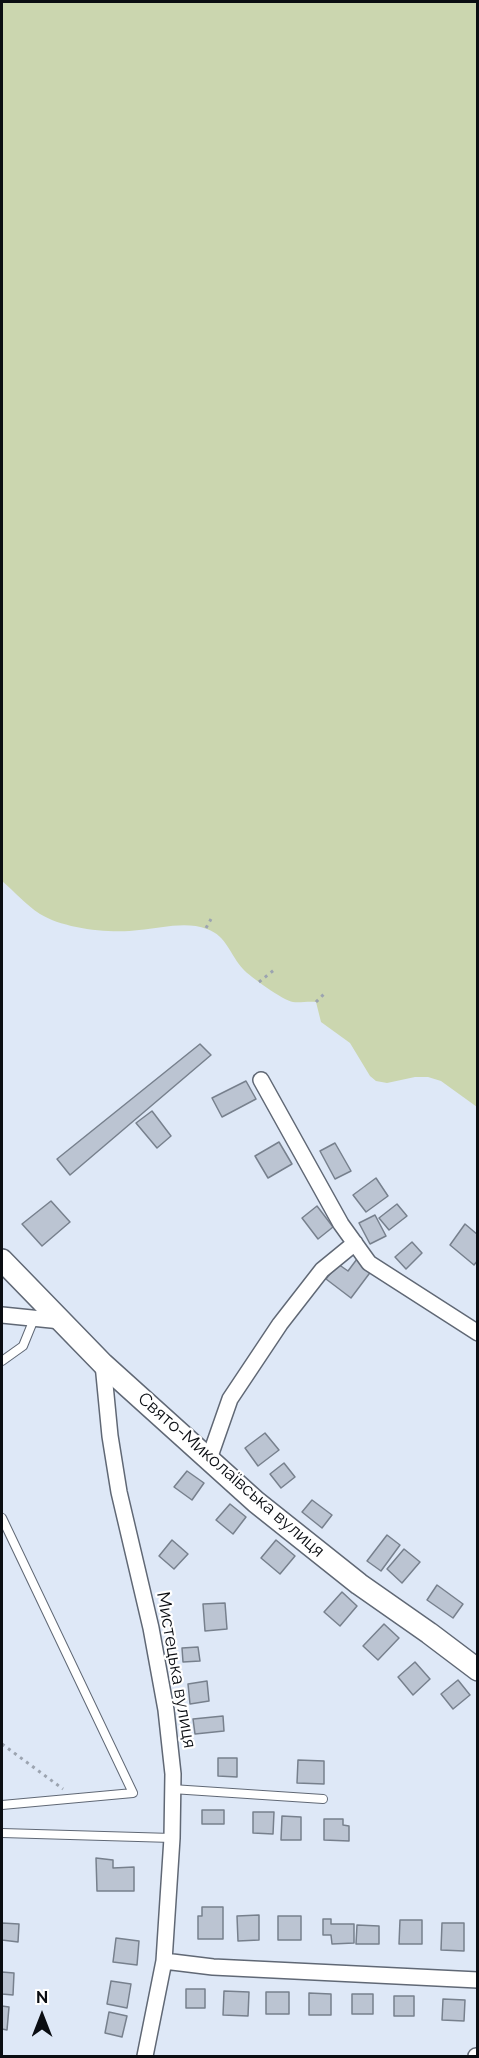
<!DOCTYPE html>
<meta charset="utf-8">
<style>
body{margin:0}
#map{position:relative;width:479px;height:2058px;overflow:hidden;background:#dee8f7;font-family:Raleway,sans-serif}
canvas{display:block}
.frame{position:absolute;inset:0;border:3px solid #0a0d12;pointer-events:none}
.north{position:absolute;left:12px;top:1986px;width:60px;height:60px;-webkit-text-stroke:4px #fff;paint-order:stroke;rotate:0deg;font-size:16px;font-weight:700;line-height:24px;text-align:center;color:#0a0d12}
.north::after{content:'';display:block;margin:auto;width:21px;height:27px;background:#0a0d12;clip-path:polygon(50% 0,100% 100%,50% 72%,0 100%)}
</style>
<div id="map">
<canvas width="479" height="2058"></canvas>
<div class="frame"></div>
<div class="north">N</div>
</div>
<script>
const c = document.querySelector('canvas').getContext('2d');
c.lineJoin = 'round';
function paint(path, color) { c.fillStyle = color; c.fill(path, 'evenodd'); }
function stroke(path, color, width, dash) { c.strokeStyle = color; c.lineWidth = width; c.lineCap = dash ? 'butt' : 'round'; c.setLineDash(dash || []); c.stroke(path); }
function write(font, color, halo, rows, align = 'center') {
  c.font = font + ' Raleway,sans-serif'; c.lineWidth = 4.5; c.setLineDash([]); c.textBaseline = 'middle'; c.strokeStyle = halo; c.fillStyle = color; for (const [text, x, y, turn = 0] of rows) {
    c.save(); c.translate(x, y); c.rotate((+turn || 0) * Math.PI / 180); c.textAlign = isNaN(turn) ? turn : align; if (halo) c.strokeText(text, 0, 0); c.fillText(text, 0, 0); c.restore();
  }
}
const green = new Path2D(`
 M 2,2 L 477,2 L 477,1107 L 441,1081 L 428,1077 L 415,1077 L 387,1083 L 376,1081 L 370,1076 L 350,1043 L 321,1022 L 316,1002 C 308,1001 300,1003 293,1002 C 284,1001 249,976 243,969 C 230,955 227,936 207,929 C 186,921 161,928 139,930 C 112,934 64,929 40,914 C 26,905 15,892 2,881 Z`);
const building = new Path2D(`
 M 200,1044 L 211,1055 L 70,1175 L 57,1159 Z
 M 246,1081 L 256,1099 L 222,1117 L 212,1098 Z
 M 152,1111 L 171,1136 L 157,1148 L 136,1123 Z
 M 279,1142 L 292,1164 L 268,1178 L 255,1156 Z
 M 335,1143 L 351,1171 L 335,1179 L 320,1151 Z
 M 376,1178 L 388,1196 L 366,1212 L 353,1195 Z
 M 51,1201 L 70,1222 L 42,1246 L 22,1224 Z
 M 397,1204 L 407,1216 L 389,1230 L 379,1218 Z
 M 317,1206 L 333,1227 L 318,1239 L 302,1218 Z
 M 375,1215 L 386,1236 L 370,1244 L 359,1223 Z
 M 465,1224 L 478,1235 L 478,1260 L 474,1265 L 450,1245 Z
 M 412,1242 L 422,1253 L 406,1269 L 395,1257 Z
 M 357,1259 L 372,1270 L 351,1298 L 326,1279 L 338,1264 L 348,1271 Z
 M 265,1433 L 279,1450 L 258,1466 L 245,1448 Z
 M 284,1463 L 295,1477 L 281,1488 L 270,1474 Z
 M 187,1471 L 204,1483 L 192,1500 L 174,1487 Z
 M 312,1500 L 332,1515 L 322,1528 L 302,1512 Z
 M 230,1504 L 246,1517 L 233,1534 L 216,1520 Z
 M 387,1535 L 400,1545 L 381,1571 L 367,1561 Z
 M 172,1540 L 188,1554 L 174,1569 L 159,1556 Z
 M 276,1540 L 295,1556 L 280,1574 L 261,1558 Z
 M 404,1549 L 420,1562 L 402,1583 L 387,1569 Z
 M 437,1585 L 463,1604 L 453,1618 L 427,1600 Z
 M 342,1592 L 357,1606 L 340,1626 L 324,1612 Z
 M 225,1603 L 227,1629 L 205,1631 L 203,1604 Z
 M 384,1624 L 399,1638 L 378,1660 L 363,1646 Z
 M 198,1647 L 200,1661 L 183,1662 L 182,1648 Z
 M 415,1662 L 430,1679 L 413,1695 L 398,1677 Z
 M 458,1680 L 470,1695 L 453,1709 L 441,1694 Z
 M 207,1681 L 209,1701 L 190,1704 L 188,1684 Z
 M 223,1716 L 224,1731 L 195,1734 L 193,1719 Z
 M 218,1758 L 237,1758 L 237,1777 L 218,1776 Z
 M 298,1760 L 324,1761 L 324,1784 L 297,1783 Z
 M 202,1810 L 224,1810 L 224,1824 L 202,1824 Z
 M 253,1812 L 274,1812 L 273,1834 L 253,1833 Z
 M 282,1816 L 301,1817 L 301,1840 L 281,1840 Z
 M 324,1819 L 343,1819 L 343,1825 L 349,1826 L 349,1841 L 324,1840 Z
 M 96,1858 L 113,1860 L 113,1868 L 134,1867 L 134,1891 L 97,1891 Z
 M 202,1907 L 223,1907 L 223,1939 L 198,1939 L 198,1916 L 202,1916 Z
 M 259,1915 L 259,1940 L 238,1941 L 237,1916 Z
 M 278,1916 L 301,1916 L 301,1940 L 278,1940 Z
 M 323,1919 L 331,1919 L 331,1924 L 354,1924 L 354,1943 L 332,1944 L 331,1935 L 323,1935 Z
 M 400,1920 L 422,1920 L 422,1944 L 399,1944 Z
 M 2,1923 L 19,1924 L 18,1942 L 2,1940 Z
 M 442,1923 L 464,1923 L 464,1951 L 441,1950 Z
 M 357,1925 L 379,1926 L 379,1944 L 356,1944 Z
 M 116,1938 L 139,1941 L 137,1965 L 113,1962 Z
 M 2,1972 L 14,1973 L 13,1995 L 2,1994 Z
 M 111,1981 L 131,1984 L 127,2008 L 107,2004 Z
 M 186,1989 L 205,1989 L 205,2008 L 186,2008 Z
 M 224,1991 L 249,1992 L 248,2016 L 223,2015 Z
 M 266,1992 L 289,1992 L 289,2014 L 266,2014 Z
 M 309,1993 L 331,1994 L 331,2015 L 309,2015 Z
 M 352,1994 L 373,1994 L 373,2014 L 352,2014 Z
 M 394,1996 L 414,1996 L 414,2016 L 394,2016 Z
 M 443,1999 L 465,2000 L 464,2021 L 442,2020 Z
 M 2,2006 L 9,2007 L 7,2030 L 2,2029 Z
 M 109,2012 L 127,2016 L 122,2037 L 105,2033 Z`);
const path = new Path2D(`
 M 206,928 L 211,919
 M 259,982 L 274,970
 M 316,1002 L 324,994
 M 2,1744 L 63,1789`);
const lane = new Path2D(`
 M 2,1361 L 23,1346 L 34,1319
 M 2,1518 L 133,1793 L 2,1805
 M 172,1789 L 323,1799
 M 2,1833 L 172,1838`);
const street = new Path2D(`
 M 261,1080 L 341,1224 L 369,1263 L 478,1333
 M 2,1315 L 61,1321
 M 103,1364 L 110,1436 L 119,1492 L 151,1628 L 166,1710 L 173,1774 L 172,1838 L 164,1961 L 145,2056
 M 209,1459 L 230,1399 L 280,1324 L 322,1270 L 355,1243
 M 164,1961 L 213,1967 L 478,1980
 M 476,2056 L 478,2056`);
const secondary = new Path2D(`
 M 2,1260 L 103,1364 L 256,1502 L 359,1584 L 429,1633 L 478,1670`);
const streetNames = [
 ["Свято-Миколаївська вулиця",231,1475,41],
 ["Мистецька вулиця",176,1670,80]
];
paint(green, '#cbd6af');
paint(building, '#bbc4d2');
stroke(building, '#77808d', 1.5);
stroke(lane, '#606875', 10);
stroke(street, '#606875', 18);
stroke(secondary, '#606875', 24);
stroke(path, '#9ca4b0', 3, [3, 4.5]);
stroke(lane, '#fff', 8);
stroke(street, '#fff', 15);
stroke(secondary, '#fff', 21);
write('18px', '#0a0d12', '#fff', streetNames);
</script>
